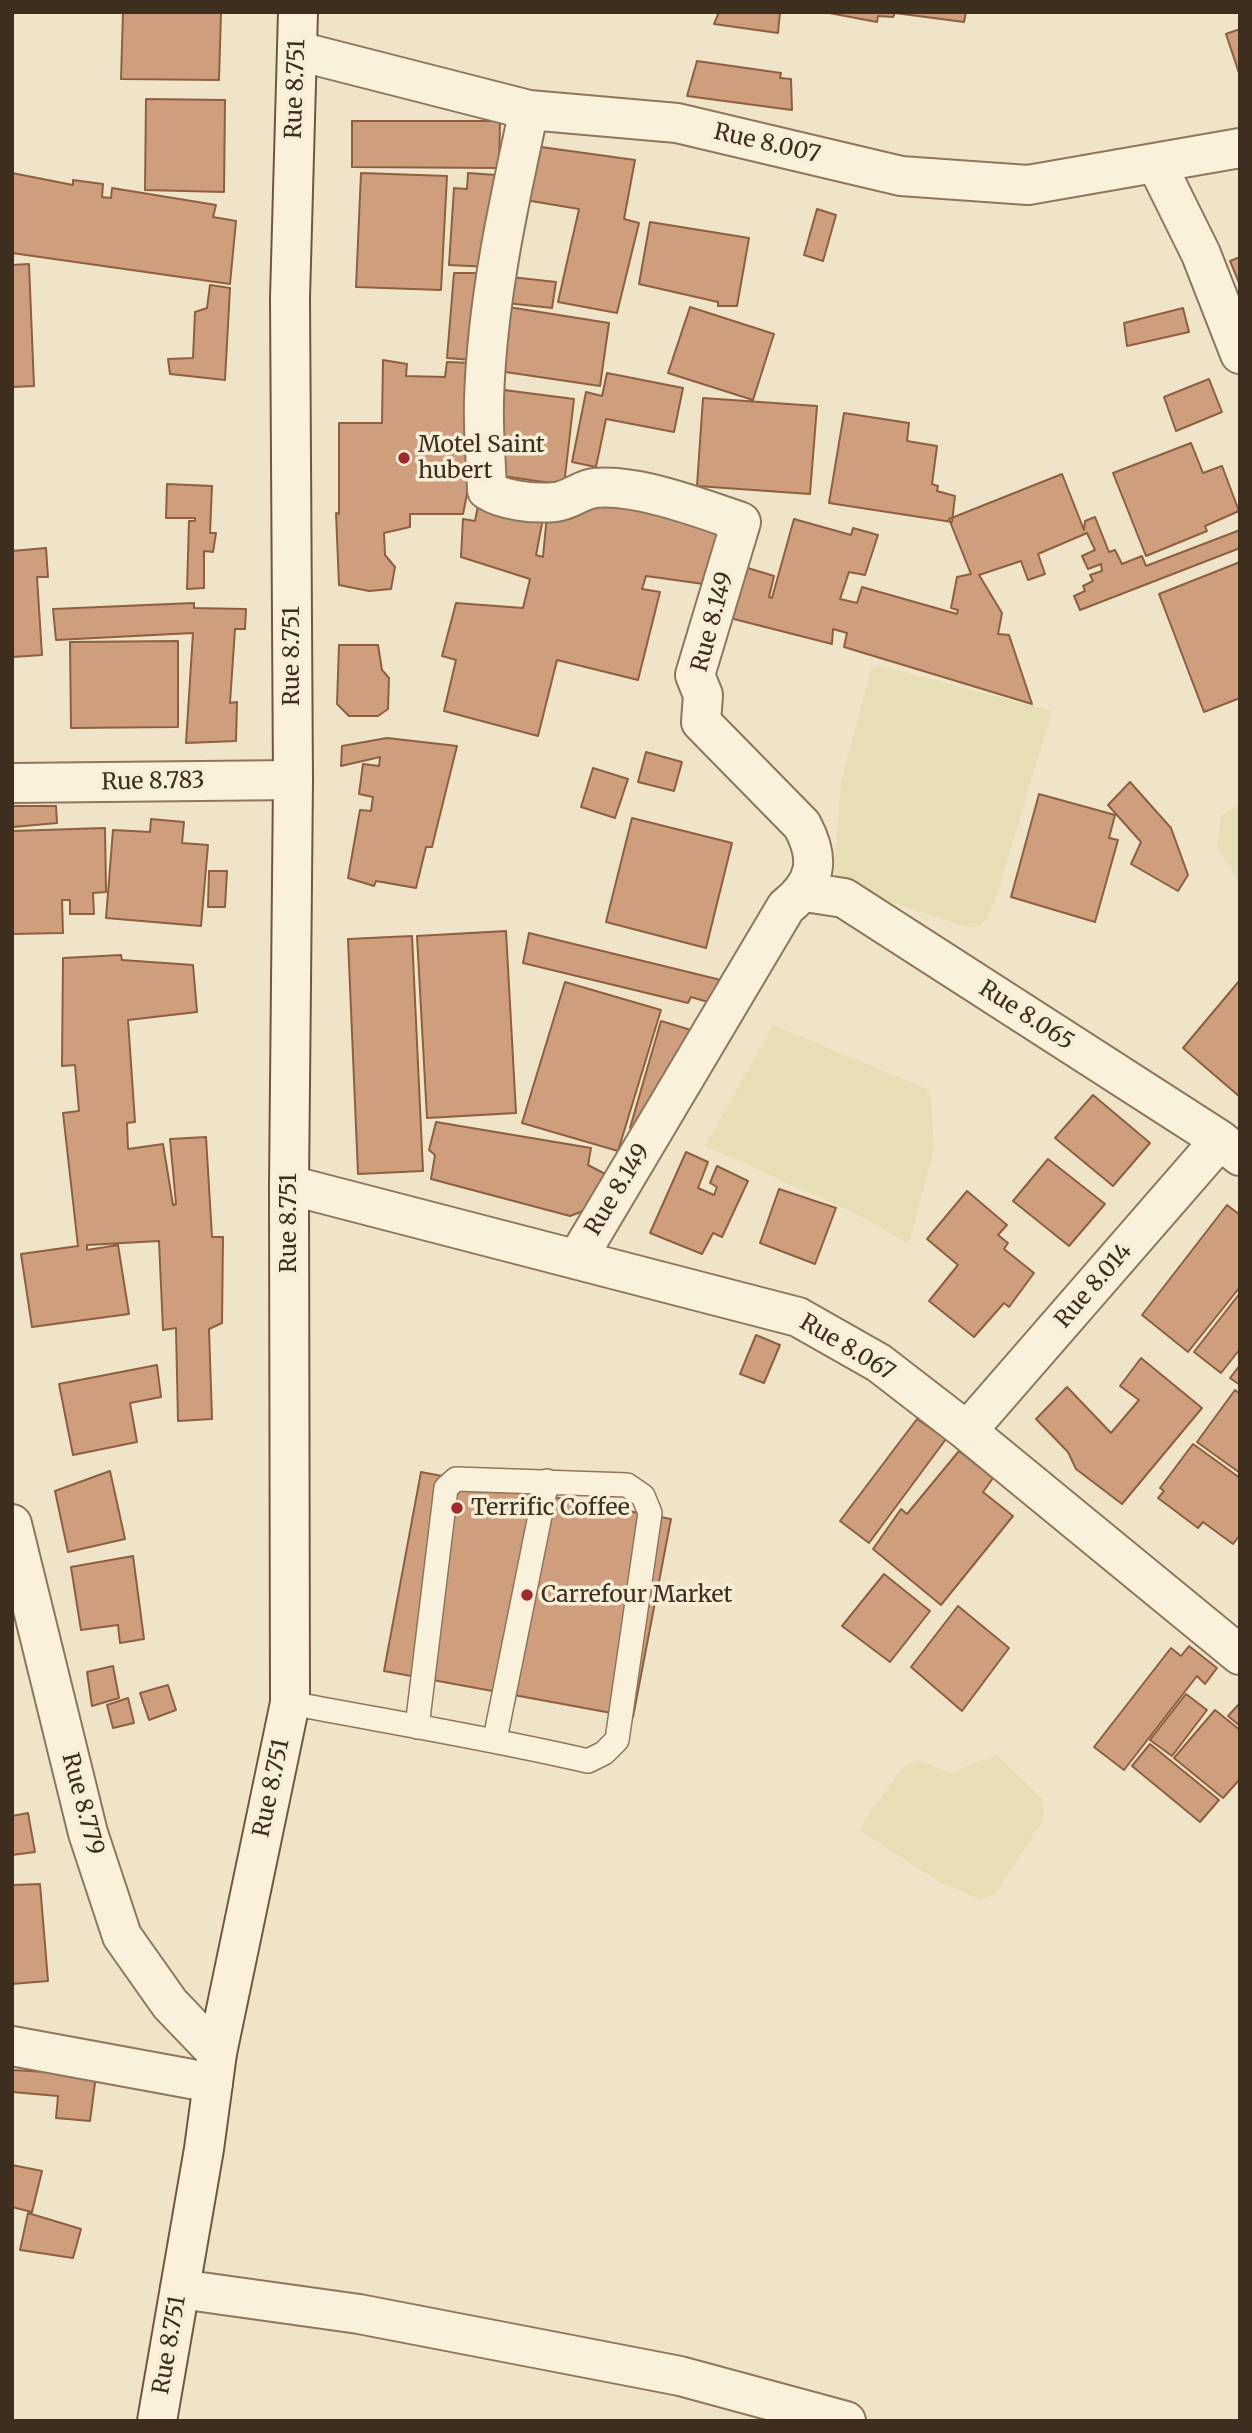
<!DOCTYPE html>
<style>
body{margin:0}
#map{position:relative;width:1252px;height:2433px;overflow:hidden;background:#f0e4c8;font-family:Merriweather,serif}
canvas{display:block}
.frame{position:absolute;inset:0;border:14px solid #3d2e20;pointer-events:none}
</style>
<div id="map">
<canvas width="1252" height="2433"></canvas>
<div class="frame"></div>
</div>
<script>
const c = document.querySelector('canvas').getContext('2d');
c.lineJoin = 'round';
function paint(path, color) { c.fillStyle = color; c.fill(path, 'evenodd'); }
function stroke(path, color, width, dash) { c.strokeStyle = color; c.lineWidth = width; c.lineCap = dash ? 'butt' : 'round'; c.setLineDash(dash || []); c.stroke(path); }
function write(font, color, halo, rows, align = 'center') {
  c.font = font + ' Merriweather,serif'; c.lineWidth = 7; c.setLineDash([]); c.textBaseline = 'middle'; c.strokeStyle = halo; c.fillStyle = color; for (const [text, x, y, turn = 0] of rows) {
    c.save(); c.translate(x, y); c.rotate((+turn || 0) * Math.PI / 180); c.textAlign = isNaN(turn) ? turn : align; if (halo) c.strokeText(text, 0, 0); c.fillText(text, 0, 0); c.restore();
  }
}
const farmland = new Path2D(`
 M 877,665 L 1052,711 L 997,895 L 988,917 L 981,926 L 967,927 L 863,893 L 836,880 L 834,869 L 841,782 L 871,669 Z
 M 1240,803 L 1240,884 L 1217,846 L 1221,815 Z
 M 773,1025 L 927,1089 L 931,1100 L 934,1149 L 909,1244 L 852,1212 L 705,1146 Z
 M 997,1755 L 1042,1799 L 1044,1819 L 994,1895 L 981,1900 L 939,1882 L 861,1831 L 863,1823 L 902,1768 L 919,1760 L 949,1773 Z`);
const building = new Path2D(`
 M 123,12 L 221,12 L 219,80 L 121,79 Z
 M 719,12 L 780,12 L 778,33 L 714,24 Z
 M 824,12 L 966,12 L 964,22 L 895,13 L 893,17 L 878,16 L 877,22 Z
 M 1240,29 L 1240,76 L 1226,34 Z
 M 697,61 L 781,73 L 780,78 L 791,79 L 792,110 L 687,96 Z
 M 146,99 L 225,100 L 224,192 L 145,190 Z
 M 352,121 L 500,121 L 499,168 L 352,167 Z
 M 534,146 L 635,160 L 624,219 L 639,223 L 617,313 L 558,302 L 579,209 L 525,200 Z
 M 12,173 L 73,185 L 73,180 L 103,184 L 102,197 L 111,198 L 112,188 L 216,205 L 213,217 L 236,221 L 230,284 L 12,253 Z
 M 361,173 L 447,176 L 441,290 L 356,287 Z
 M 468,173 L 496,175 L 490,267 L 449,265 L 454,188 L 467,189 Z
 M 817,209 L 836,215 L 823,261 L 804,255 Z
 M 650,222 L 749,238 L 737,306 L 718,306 L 718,302 L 639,284 Z
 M 1240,257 L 1240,285 L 1230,261 Z
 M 29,264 L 34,386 L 12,387 L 12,265 Z
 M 454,273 L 480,273 L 471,360 L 447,358 Z
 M 511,277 L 556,282 L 552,308 L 507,303 Z
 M 210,285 L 230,288 L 225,380 L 170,374 L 168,359 L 193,358 L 195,312 L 207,308 Z
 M 502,306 L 609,323 L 600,386 L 492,370 Z
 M 690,307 L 774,334 L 753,400 L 668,373 Z
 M 1183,308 L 1189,332 L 1127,346 L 1124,323 Z
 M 383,360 L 407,364 L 406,376 L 445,377 L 447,362 L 472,363 L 467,494 L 463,514 L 410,514 L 410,527 L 384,533 L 385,555 L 395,567 L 391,589 L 369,591 L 339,585 L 336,513 L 339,514 L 339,423 L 382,423 Z
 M 607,373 L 683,388 L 674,432 L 606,419 L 596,467 L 572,462 L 586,392 L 602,396 Z
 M 1209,379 L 1222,412 L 1176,431 L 1164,397 Z
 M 504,390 L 574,399 L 564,485 L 496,475 Z
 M 703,398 L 817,406 L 810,494 L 697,486 Z
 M 844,413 L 909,423 L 907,441 L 937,446 L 932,484 L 938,486 L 937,491 L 955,496 L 952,522 L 829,503 Z
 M 1191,443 L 1203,473 L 1222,466 L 1239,511 L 1205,526 L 1207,531 L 1146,556 L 1113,473 Z
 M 1062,474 L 1084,530 L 1085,521 L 1095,517 L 1109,552 L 1115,550 L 1122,564 L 1142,556 L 1146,566 L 1240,530 L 1240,548 L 1080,610 L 1074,596 L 1085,591 L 1083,586 L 1093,581 L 1090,575 L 1102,571 L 1101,564 L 1088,569 L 1082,556 L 1095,550 L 1087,533 L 1038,554 L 1045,574 L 1028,580 L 1021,561 L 979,575 L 1002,613 L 998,634 L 1009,635 L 1032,704 L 844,647 L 847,633 L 833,629 L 832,644 L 726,617 L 738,565 L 774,576 L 769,597 L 772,598 L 794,519 L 851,535 L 853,528 L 878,535 L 865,575 L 849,572 L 840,599 L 857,603 L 862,587 L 957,614 L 958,610 L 951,608 L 957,577 L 971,574 L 949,519 Z
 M 167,484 L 212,486 L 210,533 L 216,533 L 213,552 L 204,551 L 204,588 L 187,589 L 189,521 L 195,521 L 195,518 L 166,518 Z
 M 480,496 L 545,508 L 536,555 L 543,557 L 548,504 L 604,502 L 724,519 L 718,586 L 646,576 L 642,589 L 660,592 L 638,680 L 557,660 L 538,736 L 444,711 L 456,660 L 442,656 L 456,603 L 523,608 L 530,579 L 461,557 L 463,519 L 475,521 Z
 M 46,548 L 48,577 L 37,577 L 42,655 L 12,657 L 12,551 Z
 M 1240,562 L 1240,698 L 1204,712 L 1159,594 Z
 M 194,603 L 194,608 L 246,609 L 245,629 L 235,629 L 230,703 L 237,702 L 236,741 L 186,743 L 193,633 L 56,640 L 53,609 Z
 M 178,641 L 178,727 L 71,728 L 70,642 Z
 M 339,645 L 378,645 L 382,670 L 389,678 L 388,709 L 378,716 L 349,716 L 337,704 Z
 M 387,738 L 457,746 L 432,847 L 426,847 L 416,888 L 376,881 L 374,886 L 348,878 L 360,810 L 371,811 L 373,797 L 359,794 L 363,764 L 379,766 L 380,757 L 341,766 L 342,746 Z
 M 646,752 L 682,762 L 674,791 L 638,782 Z
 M 593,768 L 628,779 L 615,818 L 581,807 Z
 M 1130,782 L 1171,828 L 1188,875 L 1178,891 L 1131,864 L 1141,842 L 1108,805 Z
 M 1039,794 L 1115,815 L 1109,838 L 1118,840 L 1095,922 L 1011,897 Z
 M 12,806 L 56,806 L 57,823 L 13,827 Z
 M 632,818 L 732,843 L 706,948 L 606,922 Z
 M 151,819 L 184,822 L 182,843 L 208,845 L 201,926 L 106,918 L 113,830 L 150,832 Z
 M 105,828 L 106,892 L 93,893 L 94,914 L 70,914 L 70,900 L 62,900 L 63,933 L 12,934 L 12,831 Z
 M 209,871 L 227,871 L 225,907 L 208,907 Z
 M 506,931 L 516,1113 L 427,1118 L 417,936 Z
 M 529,933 L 729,982 L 718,1005 L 691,997 L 688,1003 L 523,963 Z
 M 412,936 L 423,1171 L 358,1174 L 348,939 Z
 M 121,955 L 122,960 L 193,965 L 197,1012 L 128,1020 L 135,1122 L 127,1123 L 128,1149 L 163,1144 L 173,1205 L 176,1204 L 170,1139 L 206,1137 L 212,1237 L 223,1237 L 222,1323 L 209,1329 L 212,1419 L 178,1421 L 176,1328 L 163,1330 L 159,1241 L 87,1245 L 87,1250 L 118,1245 L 129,1314 L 32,1327 L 21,1254 L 78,1246 L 63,1113 L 79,1111 L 75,1065 L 62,1066 L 63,958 Z
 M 1240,980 L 1240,1097 L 1183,1048 Z
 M 565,982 L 661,1010 L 618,1151 L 522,1123 Z
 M 661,1021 L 701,1033 L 644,1132 L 630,1128 Z
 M 1093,1095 L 1150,1143 L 1113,1186 L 1055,1138 Z
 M 436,1122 L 591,1148 L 588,1165 L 611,1177 L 594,1207 L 570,1216 L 431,1179 L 435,1155 L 429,1150 Z
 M 686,1152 L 708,1162 L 698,1188 L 714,1195 L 717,1187 L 710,1183 L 717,1166 L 748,1181 L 722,1237 L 713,1233 L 702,1254 L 650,1233 Z
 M 1048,1159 L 1105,1204 L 1069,1246 L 1013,1201 Z
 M 779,1189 L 836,1208 L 815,1264 L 760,1243 Z
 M 967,1191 L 1007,1225 L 998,1235 L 1008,1243 L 1004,1249 L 1034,1273 L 1009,1307 L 1004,1303 L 974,1337 L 929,1301 L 958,1265 L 927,1239 Z
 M 1227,1205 L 1240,1215 L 1240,1287 L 1188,1352 L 1142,1315 Z
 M 1240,1293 L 1240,1349 L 1221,1373 L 1194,1352 Z
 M 756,1335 L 780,1345 L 764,1383 L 740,1374 Z
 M 1141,1358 L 1202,1408 L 1122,1504 L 1076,1469 L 1068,1452 L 1036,1419 L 1067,1387 L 1111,1433 L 1139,1400 L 1120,1386 Z
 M 157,1365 L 161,1397 L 130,1403 L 137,1442 L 73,1455 L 59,1384 Z
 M 1240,1365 L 1240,1385 L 1230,1378 Z
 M 1235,1390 L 1240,1394 L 1240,1473 L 1197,1442 Z
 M 917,1419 L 946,1439 L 869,1543 L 840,1521 Z
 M 1193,1444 L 1240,1478 L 1240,1535 L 1233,1544 L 1203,1522 L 1198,1528 L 1158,1498 L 1164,1491 L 1160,1488 Z
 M 959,1451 L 993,1478 L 983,1492 L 1013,1516 L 941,1605 L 873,1549 L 901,1509 L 907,1514 Z
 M 110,1471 L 125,1539 L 68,1552 L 55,1491 Z
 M 421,1472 L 671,1519 L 633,1717 L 384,1671 Z
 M 133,1556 L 144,1639 L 120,1643 L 118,1625 L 81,1630 L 71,1567 Z
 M 884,1574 L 930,1611 L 890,1662 L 842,1626 Z
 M 958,1606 L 1009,1648 L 962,1711 L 911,1667 Z
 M 1189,1646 L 1217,1668 L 1205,1684 L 1197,1676 L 1124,1770 L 1094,1747 L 1171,1648 L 1181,1656 Z
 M 113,1666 L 119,1698 L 92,1706 L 87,1672 Z
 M 168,1685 L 176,1710 L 149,1720 L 140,1693 Z
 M 1186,1694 L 1207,1710 L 1172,1756 L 1150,1740 Z
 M 128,1698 L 134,1723 L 113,1728 L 107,1705 Z
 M 1240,1703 L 1240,1726 L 1228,1716 Z
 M 1215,1710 L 1240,1730 L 1240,1779 L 1223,1798 L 1174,1758 Z
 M 1150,1744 L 1219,1800 L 1200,1822 L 1132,1766 Z
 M 28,1813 L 35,1852 L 12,1855 L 12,1816 Z
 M 40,1884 L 48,1981 L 12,1984 L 12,1885 Z
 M 12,2070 L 96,2075 L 90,2121 L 56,2118 L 58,2096 L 12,2092 Z
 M 12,2165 L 42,2171 L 32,2212 L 12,2207 Z
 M 28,2213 L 81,2229 L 73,2258 L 20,2250 Z`);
const lane = new Path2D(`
 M 290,1703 C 390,1722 489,1738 588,1761 L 604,1753 L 617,1740 L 650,1513 L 643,1496 L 627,1485 L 456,1479 L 446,1488 L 417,1727
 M 495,1739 L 547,1481`);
const street = new Path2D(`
 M 298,51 L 529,110 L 677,123 L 901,176 L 1028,185 L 1240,148
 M 529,110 C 508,206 487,301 484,400 C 483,430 486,460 487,490 C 504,501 535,504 555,502 C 569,501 582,489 595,488 C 637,484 701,508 741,522 L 695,675 L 703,695 L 701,722 L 802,825 C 821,860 816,883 786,907 L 577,1259
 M 1156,163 L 1201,254 L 1240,354
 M 12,783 L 293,780
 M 805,892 L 844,898 L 1220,1140 L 1240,1156
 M 289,1185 L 798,1317 L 879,1363 L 967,1431 L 1240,1655
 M 967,1431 L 1220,1140
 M 12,1524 L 88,1833 L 122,1936 L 170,2004 L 217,2053
 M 12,2046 L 213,2083
 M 180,2289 L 359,2314 L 680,2376 L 846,2421`);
const secondary = new Path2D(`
 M 157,2421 L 204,2149 L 217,2053 L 290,1703 L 289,1185 L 293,780 L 290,298 L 298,12`);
const markers = [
 [404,458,7,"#9e2a2b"],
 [457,1508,7,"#9e2a2b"],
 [527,1595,7,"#9e2a2b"]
];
const streetNames = [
 ["Rue 8.751",296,89,-88],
 ["Rue 8.007",767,144,13],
 ["Rue 8.149",713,622,-75],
 ["Rue 8.751",292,656,-90],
 ["Rue 8.783",153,782,-1],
 ["Rue 8.065",1026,1016,33],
 ["Rue 8.149",618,1190,-59],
 ["Rue 8.751",289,1223,-90],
 ["Rue 8.014",1094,1286,-49],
 ["Rue 8.067",847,1348,31],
 ["Rue 8.751",272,1788,-78],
 ["Rue 8.779",82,1804,75],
 ["Rue 8.751",170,2345,-80]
];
const poiNames = [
 ["Motel Saint",418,445],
 ["hubert",418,471],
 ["Terrific Coffee",471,1508],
 ["Carrefour Market",541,1595]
];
paint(farmland, '#e6deb5');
paint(building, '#cf9f7d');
stroke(building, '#8d5f41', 2);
stroke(lane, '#8d765c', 26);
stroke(street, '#8d765c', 42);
stroke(secondary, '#6f573f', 42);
stroke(lane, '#faf1dc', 23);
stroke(street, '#faf1dc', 38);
stroke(secondary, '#faf1dc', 38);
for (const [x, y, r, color] of markers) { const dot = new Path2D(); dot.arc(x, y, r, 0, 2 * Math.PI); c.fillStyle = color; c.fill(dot); stroke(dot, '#f7eed8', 2.5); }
write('23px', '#3d2e20', '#f7eed8', streetNames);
write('23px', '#3d2e20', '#f7eed8', poiNames, 'left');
</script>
